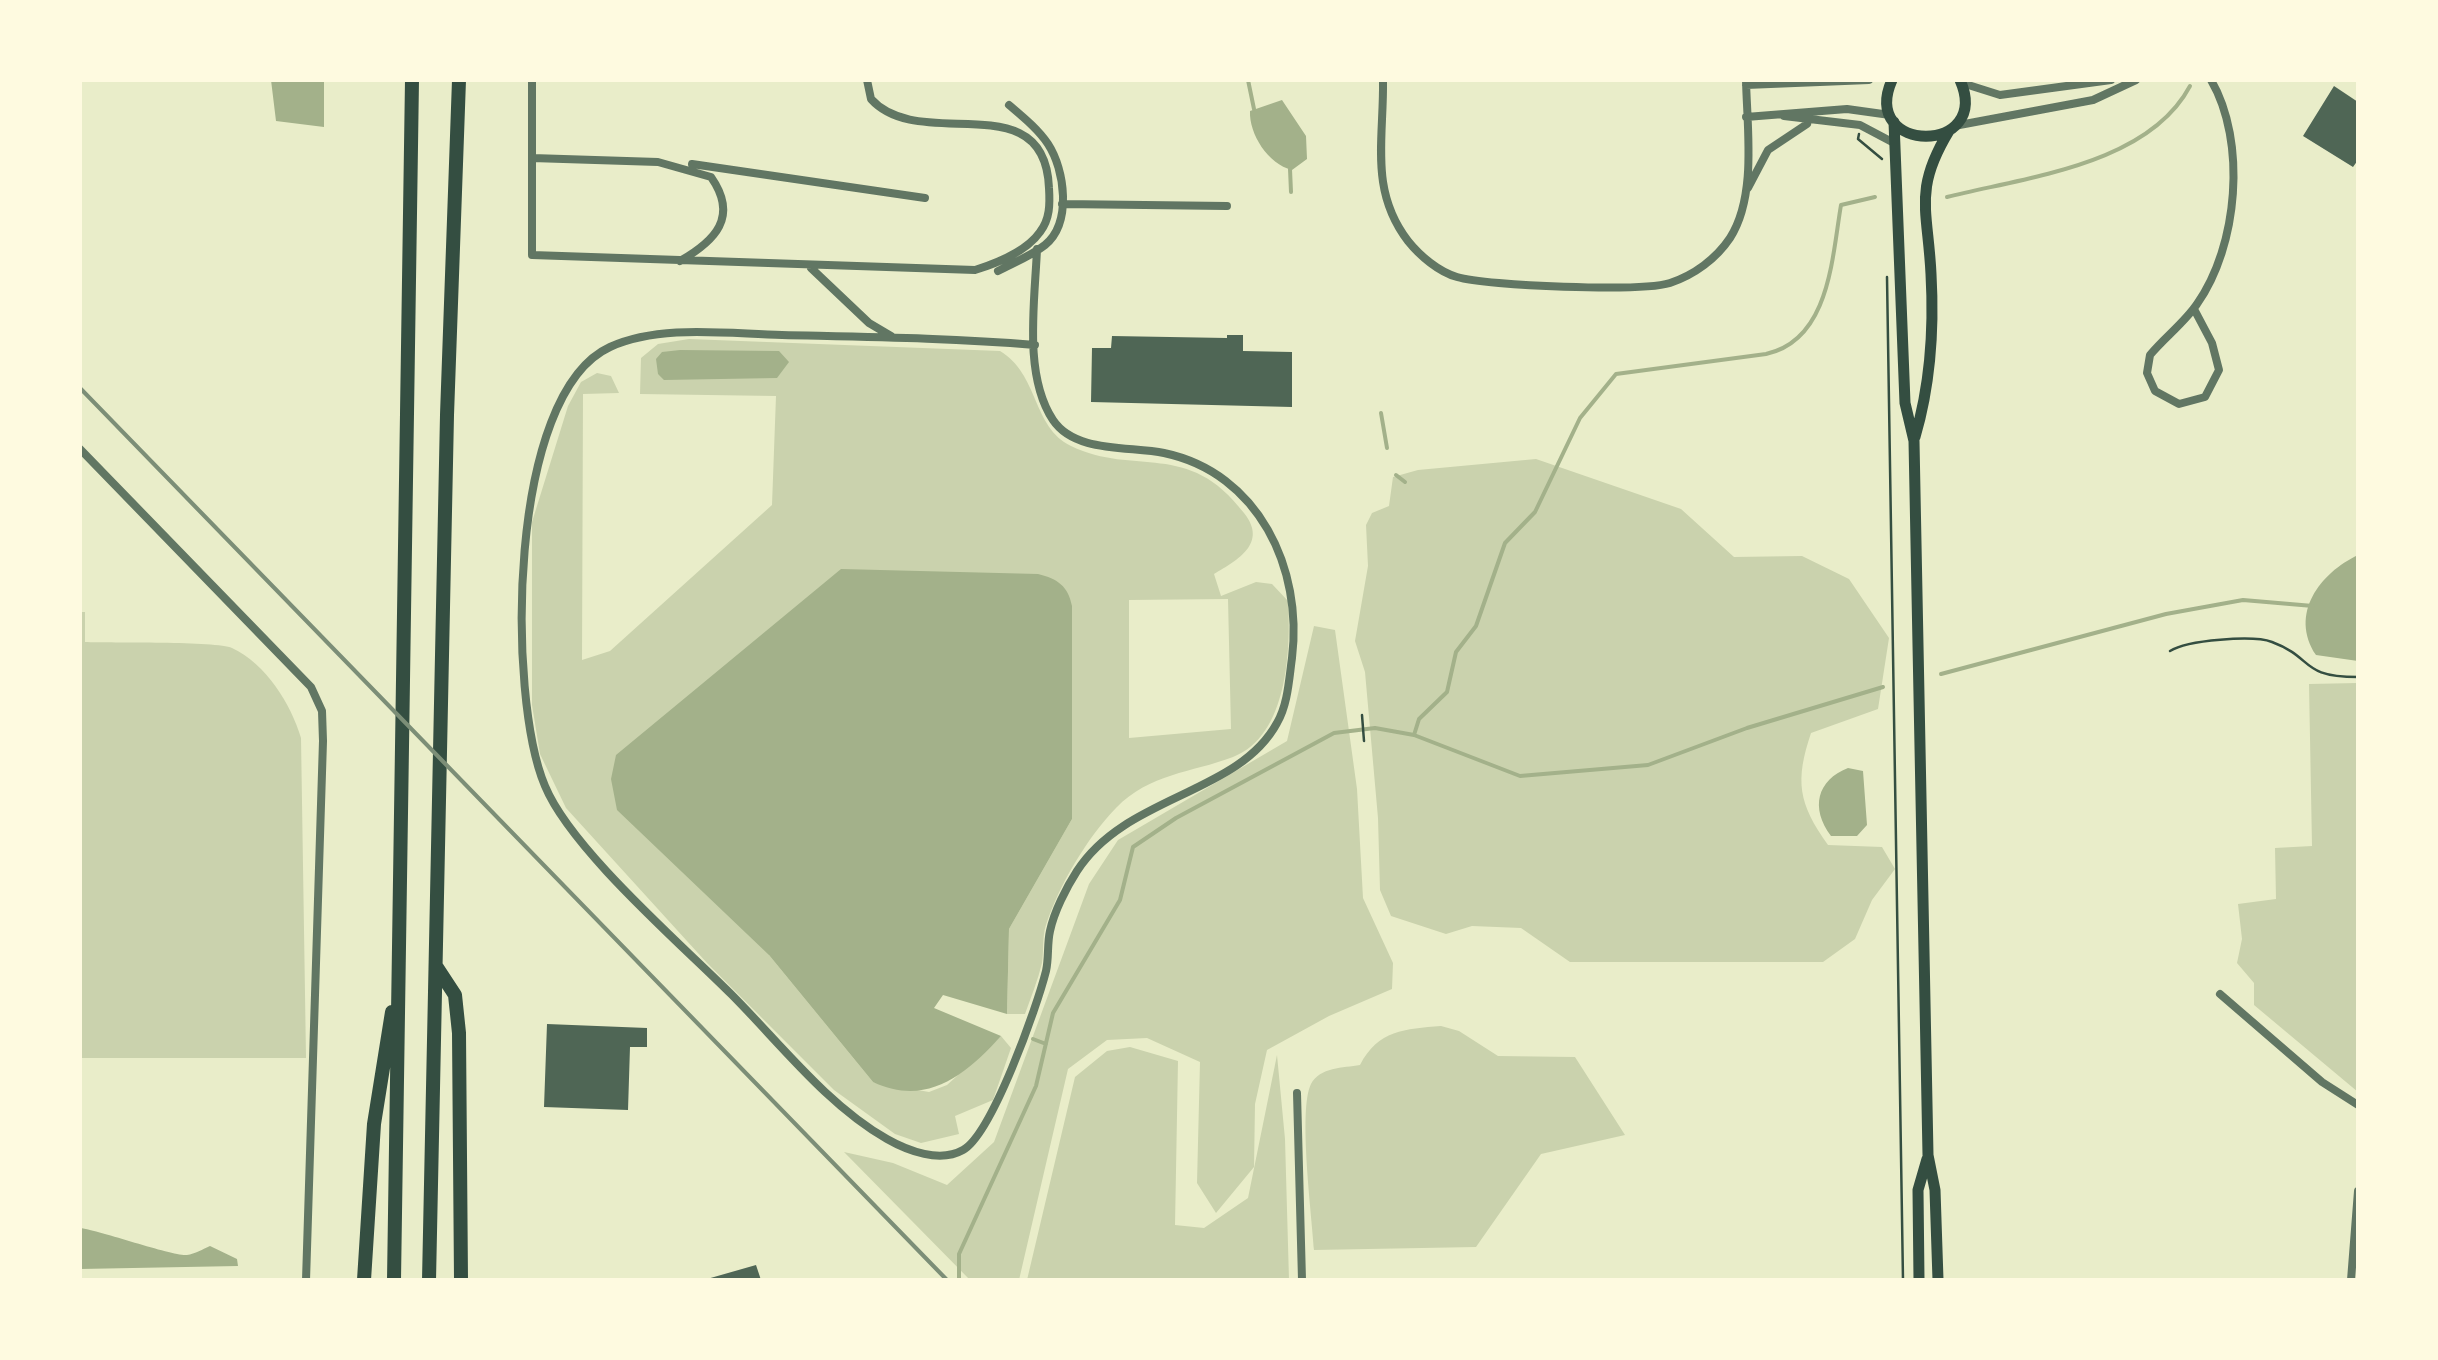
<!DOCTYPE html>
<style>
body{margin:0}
#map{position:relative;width:2438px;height:1360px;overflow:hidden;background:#e9edc9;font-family:Arial,sans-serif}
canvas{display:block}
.frame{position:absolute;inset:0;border:82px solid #fefae0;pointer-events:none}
</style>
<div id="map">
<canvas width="2438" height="1360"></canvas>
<div class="frame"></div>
</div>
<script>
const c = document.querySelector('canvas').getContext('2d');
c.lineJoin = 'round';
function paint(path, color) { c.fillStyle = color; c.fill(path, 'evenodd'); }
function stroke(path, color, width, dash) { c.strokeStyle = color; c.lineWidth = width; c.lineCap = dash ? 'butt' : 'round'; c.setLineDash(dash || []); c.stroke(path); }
const green = new Path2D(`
 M 689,339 L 1000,351 C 1039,374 1032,427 1071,446 C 1135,477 1188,439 1244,513 C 1268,543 1238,560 1214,574 L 1221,596 L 1256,582 L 1272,584 L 1288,601 C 1291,649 1288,736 1233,757 C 1191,773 1150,773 1116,808 C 1087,838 1059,885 1046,925 C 1042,937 1044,951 1042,963 C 1038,980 1031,997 1025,1014 L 1007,1014 L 1009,929 L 1072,819 L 769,955 L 873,1082 L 929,1092 L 947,1085 L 1001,1036 L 1011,1048 L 993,1100 L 955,1116 L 959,1134 L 921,1143 L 895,1134 L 834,1090 L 707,963 L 566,808 L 540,754 L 532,705 L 532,522 L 568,406 L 581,382 L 597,373 L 611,376 L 619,393 L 583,394 L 582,660 L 610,651 L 772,505 L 776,396 L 640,394 L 641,358 L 658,344 ZM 1228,599 L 1231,729 L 1129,738 L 1129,600 Z
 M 1536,459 L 1681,509 L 1734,557 L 1802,556 L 1849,579 L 1889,638 L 1878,709 L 1811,733 C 1795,781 1798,803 1828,845 L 1882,847 L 1895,869 L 1872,900 L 1855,939 L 1823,962 L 1570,962 L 1521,928 L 1472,926 L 1446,934 L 1391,916 L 1380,890 L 1378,818 L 1365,672 L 1355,641 L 1368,566 L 1366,525 L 1372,513 L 1389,506 L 1393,477 L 1418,470 Z
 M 80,612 L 85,612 L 85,642 C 109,643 217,641 232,648 C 266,664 291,704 301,738 L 306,1058 L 80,1058 Z
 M 1314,626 L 1335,630 L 1357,789 L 1363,898 L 1393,963 L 1392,989 L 1329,1016 L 1267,1050 L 1255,1104 L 1254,1167 L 1216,1213 L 1197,1183 L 1200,1062 L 1147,1038 L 1107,1040 L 1068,1069 L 1019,1280 L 970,1280 L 844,1152 L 893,1163 L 947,1185 L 994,1142 L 1089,884 L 1118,840 L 1287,741 Z
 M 2358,683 L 2358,1092 L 2254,1005 L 2254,983 L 2237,963 L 2242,939 L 2238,904 L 2276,899 L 2275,848 L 2312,846 L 2309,684 Z
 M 1441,1026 L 1459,1031 L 1498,1056 L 1575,1057 L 1625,1135 L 1541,1154 L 1476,1247 L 1314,1250 C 1312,1216 1298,1110 1311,1084 C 1320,1067 1343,1068 1360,1065 C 1378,1030 1405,1029 1441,1026 Z
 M 1130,1047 L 1178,1061 L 1175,1225 L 1204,1228 L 1248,1198 L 1277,1055 L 1285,1139 L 1289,1280 L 1027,1280 L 1075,1077 L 1107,1051 Z`);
const water = new Path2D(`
 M 271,80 L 324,80 L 324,127 L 276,121 Z
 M 1282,100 L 1306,136 L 1307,159 L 1292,170 C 1268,164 1249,134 1250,111 Z
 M 680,350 L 779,351 L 789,362 L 777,378 L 664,380 L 658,374 L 656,359 L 662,352 Z
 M 2358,555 L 2358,661 L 2316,655 C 2289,614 2320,573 2358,555 Z
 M 841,569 L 1038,574 C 1058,579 1068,586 1072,606 L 1072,819 L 1009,929 L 1007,1014 L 943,995 L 934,1008 L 1001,1036 C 965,1076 926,1107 873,1082 L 769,955 L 617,810 L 611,779 L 616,755 Z
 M 1848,768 L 1863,771 L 1867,825 L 1857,836 L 1831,836 C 1810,808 1817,780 1848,768 Z
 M 80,1228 C 102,1231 175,1257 187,1255 C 195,1254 203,1249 210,1246 L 237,1259 L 238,1266 L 80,1269 Z`);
const stream = new Path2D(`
 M 1248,80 L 1254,109
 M 1290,169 L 1291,192
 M 1947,197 C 2026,177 2148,165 2190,86
 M 1381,413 L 1387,448
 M 1396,475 L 1405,482
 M 1941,674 L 2166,614 L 2243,600 L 2313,606
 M 1414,735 L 1419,719 L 1447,692 L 1456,652 L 1476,626 L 1505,543 L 1535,512 L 1580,418 L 1616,374 L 1766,354 C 1830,340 1832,257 1841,205 L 1875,197
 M 1033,1039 L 1046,1044
 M 959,1280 L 959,1254 L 1036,1086 L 1053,1013 L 1120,900 L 1133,847 L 1176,818 L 1334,733 L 1375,728 L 1414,735 L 1520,776 L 1648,765 L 1747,728 L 1883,687`);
const building = new Path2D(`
 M 2334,86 L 2358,102 L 2358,160 L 2353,167 L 2303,136 Z
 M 1227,335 L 1243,335 L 1243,351 L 1292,352 L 1292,407 L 1091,402 L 1092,348 L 1111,348 L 1112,336 L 1227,338 Z
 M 547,1024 L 647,1028 L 647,1047 L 630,1047 L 628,1110 L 544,1107 Z
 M 756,1265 L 761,1280 L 707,1280 L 707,1279 Z`);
const path = new Path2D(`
 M 1859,134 L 1858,139 L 1882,159
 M 1887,277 L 1903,1280
 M 2170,651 C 2187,640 2253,635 2272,642 C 2315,658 2299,677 2358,677
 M 1362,715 L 1364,741`);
const minor = new Path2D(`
 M 532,80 L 532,255 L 975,270 C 997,263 1026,252 1040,232 C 1050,219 1050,204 1049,188 C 1045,82 920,154 871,99 L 867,80
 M 1383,80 C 1384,139 1369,190 1408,241 C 1420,256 1439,272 1457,277 C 1487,286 1641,292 1670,283 C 1694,275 1716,259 1730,238 C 1757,196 1747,128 1746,80
 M 1962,83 L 2000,95 L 2111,80
 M 1746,85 L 1869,80
 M 1784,116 L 1860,125 L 1894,143
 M 1746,117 L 1847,109 L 1890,115
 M 1954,126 L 2093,100 L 2136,80
 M 532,158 L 658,162 L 711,177 C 739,217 715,241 680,261
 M 692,164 L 925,198
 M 1748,188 L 1768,150 L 1807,124
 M 1062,204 L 1227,206
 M 811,268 L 869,323 L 891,336
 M 998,271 C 1013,263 1031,256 1045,245 C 1072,223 1065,170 1048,144 C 1038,129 1023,117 1009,105
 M 2194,309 L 2212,343 L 2219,370 L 2205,397 L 2179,404 L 2155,391 L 2147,373 L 2150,355 C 2164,338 2185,322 2197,304 C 2238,246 2247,142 2211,80
 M 1035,345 C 951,338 866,337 782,335 C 728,334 661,324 610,347 C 507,394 507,696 545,786 C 571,849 680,943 731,994 C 779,1042 827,1105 887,1139 C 908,1151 940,1163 963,1150 C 992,1134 1037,1007 1046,971 C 1049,958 1047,944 1050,931 C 1054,912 1066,888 1077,871 C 1126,795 1238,795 1277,723 C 1288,704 1289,679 1292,658 C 1303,569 1259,473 1164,453 C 1129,446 1075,453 1053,420 C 1023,375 1035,300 1037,249
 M 80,449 L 311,687 L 322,711 L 323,741 L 306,1280
 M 2220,994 L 2322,1082 L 2358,1105
 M 1297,1093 L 1302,1280
 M 2351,1280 L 2358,1191`);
const secondary = new Path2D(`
 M 1892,80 C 1859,155 1993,155 1960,80
 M 1894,122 L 1905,403 L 1914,441 L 1928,1155 L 1935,1190 L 1938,1280
 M 1915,437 C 1930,386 1934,327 1931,274 C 1928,210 1913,190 1949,131
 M 1919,1280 L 1918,1190 L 1927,1159`);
const motorway = new Path2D(`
 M 436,966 L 455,995 L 459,1033 L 461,1280
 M 364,1280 L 374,1124 L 392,1012
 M 394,1280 L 412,80
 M 429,1280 L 447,415 L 459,80`);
const rail = new Path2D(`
 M 80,388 L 947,1280`);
paint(green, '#cad2ad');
paint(water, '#a3b18a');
stroke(stream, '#a3b18a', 4);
paint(building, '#4f6655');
stroke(path, '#344e41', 2.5);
stroke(minor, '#617663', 8);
stroke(secondary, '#344e41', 11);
stroke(motorway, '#344e41', 14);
stroke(rail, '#7c8e77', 4);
</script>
